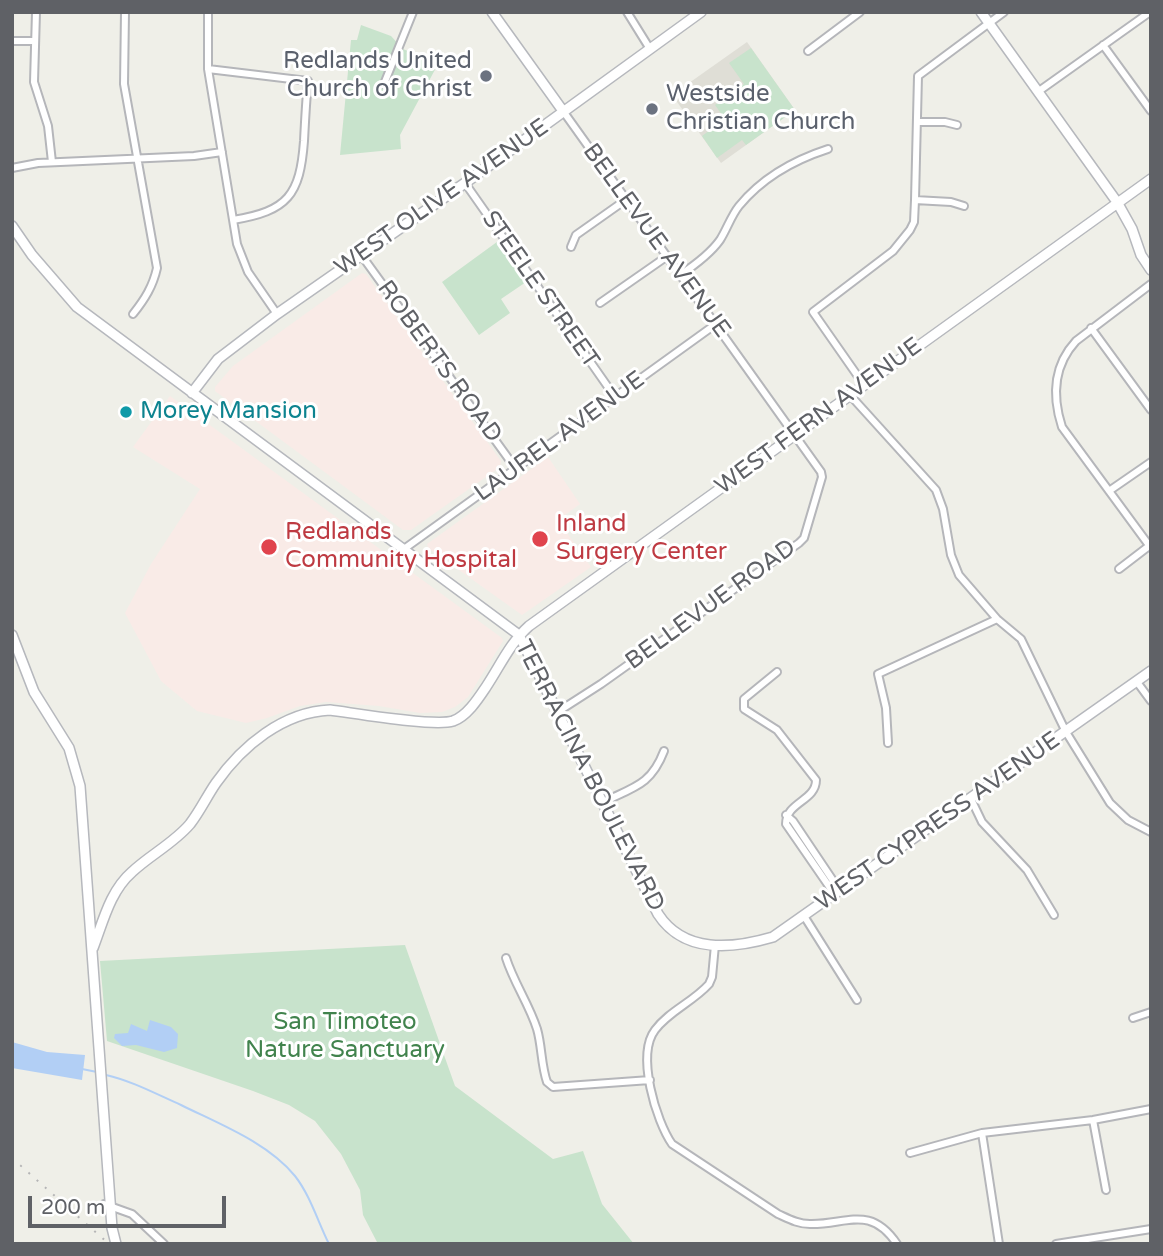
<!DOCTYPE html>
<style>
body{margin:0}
#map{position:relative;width:1163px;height:1256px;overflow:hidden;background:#efefe8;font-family:"Varela Round",sans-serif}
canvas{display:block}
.frame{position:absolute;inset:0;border:14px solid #5f6166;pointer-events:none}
.scale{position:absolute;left:28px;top:1196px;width:198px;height:32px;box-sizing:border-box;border:4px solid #5f6166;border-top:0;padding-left:9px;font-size:21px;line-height:24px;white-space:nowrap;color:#5f6166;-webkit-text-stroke:5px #fff;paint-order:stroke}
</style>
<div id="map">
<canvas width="1163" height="1256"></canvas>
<div class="frame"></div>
<div class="scale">200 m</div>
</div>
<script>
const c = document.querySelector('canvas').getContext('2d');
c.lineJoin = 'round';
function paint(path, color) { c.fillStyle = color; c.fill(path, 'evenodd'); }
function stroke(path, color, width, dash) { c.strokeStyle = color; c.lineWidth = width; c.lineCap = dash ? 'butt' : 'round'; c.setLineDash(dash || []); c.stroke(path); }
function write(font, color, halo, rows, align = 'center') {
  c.font = font + ' "Varela Round",sans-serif'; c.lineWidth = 6; c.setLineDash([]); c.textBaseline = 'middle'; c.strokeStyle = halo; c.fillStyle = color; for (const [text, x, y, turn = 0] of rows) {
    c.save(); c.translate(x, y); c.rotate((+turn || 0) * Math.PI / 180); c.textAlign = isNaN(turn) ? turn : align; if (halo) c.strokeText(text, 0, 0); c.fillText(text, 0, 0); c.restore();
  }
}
const education = new Path2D(`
 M 747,42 L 795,110 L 721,163 L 672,95 Z`);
const medical = new Path2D(`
 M 362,273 L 366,274 L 501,461 L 500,467 L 411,530 L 403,530 L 215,391 L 215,387 L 233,366 Z
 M 170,396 L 502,638 L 503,641 L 468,697 L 455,707 L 442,712 L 420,713 L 379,706 L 326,702 L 300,706 L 267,718 L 246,723 L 197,711 L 161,681 L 125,613 L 151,564 L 200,489 L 133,447 Z
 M 548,457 L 580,504 L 558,520 L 591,567 L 522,615 L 428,548 L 427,544 Z`);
const green = new Path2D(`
 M 361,25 L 391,36 L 403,49 L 438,64 L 400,135 L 401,149 L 340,155 L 351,40 L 357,40 Z
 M 751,48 L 795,110 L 746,145 L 742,140 L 717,158 L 702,136 L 725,119 L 715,105 L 744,84 L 729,63 Z
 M 501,239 L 529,280 L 501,299 L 510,313 L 479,335 L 442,282 Z
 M 405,945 L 455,1086 L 553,1159 L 583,1151 L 602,1204 L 634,1244 L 378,1244 L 363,1215 L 360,1190 L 341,1154 L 315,1121 L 289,1105 L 253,1091 L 107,1041 L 100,961 Z`);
const water = new Path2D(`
 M 150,1020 L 171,1027 L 178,1034 L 177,1048 L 164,1052 L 136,1045 L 122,1046 L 114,1038 L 115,1034 L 128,1033 L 131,1024 L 147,1031 Z
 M 12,1042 L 47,1052 L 85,1055 L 82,1080 L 12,1068 Z`);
const stream = new Path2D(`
 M 82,1069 L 97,1072
 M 106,1075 C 132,1081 156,1094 181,1105 C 219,1124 267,1142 295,1176 C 310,1195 318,1222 329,1244`);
const street = new Path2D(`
 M 36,12 L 34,82 L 48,126 L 52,162
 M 125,12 L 124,84 L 157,268 C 153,286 145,299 133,314
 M 208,12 L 208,69 L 237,244 L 248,272 L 277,314
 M 627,12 L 650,49
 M 12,41 L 35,41
 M 1103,45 L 1151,111
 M 808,51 L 860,12
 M 208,69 L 308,81 C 306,101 305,121 304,141 C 300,195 288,211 233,220
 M 384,84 L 413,12
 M 1039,91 L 1150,12
 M 917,122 L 945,122 L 957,125
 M 12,168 L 38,163 L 194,156 L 222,152
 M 465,183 L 615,397
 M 915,200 L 951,202 L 964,206
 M 571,247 L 576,235 L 627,199
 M 362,256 L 516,469
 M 680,275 C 695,265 710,254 720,240 C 727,229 731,216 739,206 C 762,178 794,160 828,149
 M 1151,284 L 1076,341 C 1053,366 1052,396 1062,427 L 1151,548
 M 600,303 L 666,257
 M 1091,328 L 1151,410
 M 864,385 L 813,312 L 893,251 L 910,230 L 914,222 L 915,200 L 918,76 L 1004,12
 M 850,395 L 936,490 L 943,509 L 951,555 L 959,575 L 997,619 L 1021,639 L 1066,732 L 1110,803 L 1128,820 L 1151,832
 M 1109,491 L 1151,462
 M 404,549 L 716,324
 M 1119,569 L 1149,546
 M 777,672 L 744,699 L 744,709 L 777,730 L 816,780 C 816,801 786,802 786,824 L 835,895
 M 1137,682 L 1151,701
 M 559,711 L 601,684 L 799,543 L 804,538 L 822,477 L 821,472 L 563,111
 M 888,743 L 886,708 L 878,674 L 997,619
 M 971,799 L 982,822 L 1027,870 L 1054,915
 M 603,802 C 634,787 651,785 664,751
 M 786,815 L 793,821 L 840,891
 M 804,916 L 857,1000
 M 715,945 L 712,977 L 709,984 C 693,1002 669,1011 655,1030 C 636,1055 656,1121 672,1144 L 778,1214 C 789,1219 798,1224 810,1224 C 846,1225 870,1204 897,1244
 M 506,958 C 514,983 529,1004 537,1029 C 542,1046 541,1065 547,1082 L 553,1087 L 650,1080
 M 1133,1018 L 1151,1012
 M 1093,1120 L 1106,1190
 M 982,1133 L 999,1244
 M 910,1153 L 982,1133 L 1093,1120 L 1151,1109
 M 104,1204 L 132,1214 L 164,1244
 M 1056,1244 L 1151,1229`);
const secondary = new Path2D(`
 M 492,12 L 563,111
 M 981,12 L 1117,202 L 1132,229 L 1141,255 L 1151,270
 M 12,226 L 32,255 L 77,307 L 519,635 L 658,914 C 684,954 732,949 773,937 L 1151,671
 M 192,393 L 218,359 L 277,314 L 465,183 L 701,12
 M 12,635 L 34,692 L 69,748 L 80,786 L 112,1228 L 116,1244
 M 93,948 C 103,922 110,891 132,872 C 150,855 174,843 190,824 C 200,811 207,796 216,783 C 242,746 283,712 330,710 C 354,713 434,727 453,721 C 467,716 478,699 486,687 C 500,666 510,643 529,626 L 1151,179`);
const rail = new Path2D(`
 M 12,1158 L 109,1244`);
const markers = [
 [486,76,7,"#6b7280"],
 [652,109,7,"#6b7280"],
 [126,412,7,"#0f9aa8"],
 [540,539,9,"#e0444e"],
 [269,547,9,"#e0444e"]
];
const worshipNames = [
 ["Redlands United",472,62],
 ["Church of Christ",472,90],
 ["Westside",666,95,"left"],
 ["Christian Church",666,123,"left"]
];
const streetNames = [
 ["WEST OLIVE AVENUE",442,198,-35],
 ["BELLEVUE AVENUE",656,241,54],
 ["STEELE STREET",540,290,55],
 ["ROBERTS ROAD",439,362,54],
 ["WEST FERN AVENUE",819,417,-36],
 ["LAUREL AVENUE",560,437,-36],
 ["BELLEVUE ROAD",711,605,-36],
 ["TERRACINA BOULEVARD",589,776,63],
 ["WEST CYPRESS AVENUE",938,822,-35]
];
const cultureNames = [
 ["Morey Mansion",140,412]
];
const healthNames = [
 ["Inland",556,525],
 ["Surgery Center",556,553],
 ["Redlands",285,533],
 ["Community Hospital",285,561]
];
const parkNames = [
 ["San Timoteo",345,1023],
 ["Nature Sanctuary",345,1051]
];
paint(education, '#dfded6');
paint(medical, '#f9ebe7');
paint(green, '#c8e3cc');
paint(water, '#b2cff5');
stroke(stream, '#b2cff5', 2);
stroke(street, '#b5b6ba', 10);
stroke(secondary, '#b6b8bd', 12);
stroke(street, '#fff', 6);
stroke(secondary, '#fff', 9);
stroke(rail, '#b5b5b6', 2, [2, 9]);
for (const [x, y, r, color] of markers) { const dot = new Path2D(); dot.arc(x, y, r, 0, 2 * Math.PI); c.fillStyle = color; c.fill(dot); stroke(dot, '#fff', 2.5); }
write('24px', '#5b616d', '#fff', worshipNames, 'right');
write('24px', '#5f6166', '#fff', streetNames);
write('24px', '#0d838f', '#fff', cultureNames, 'left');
write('24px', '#be3a42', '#fff', healthNames, 'left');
write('24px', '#41834d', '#fff', parkNames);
</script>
